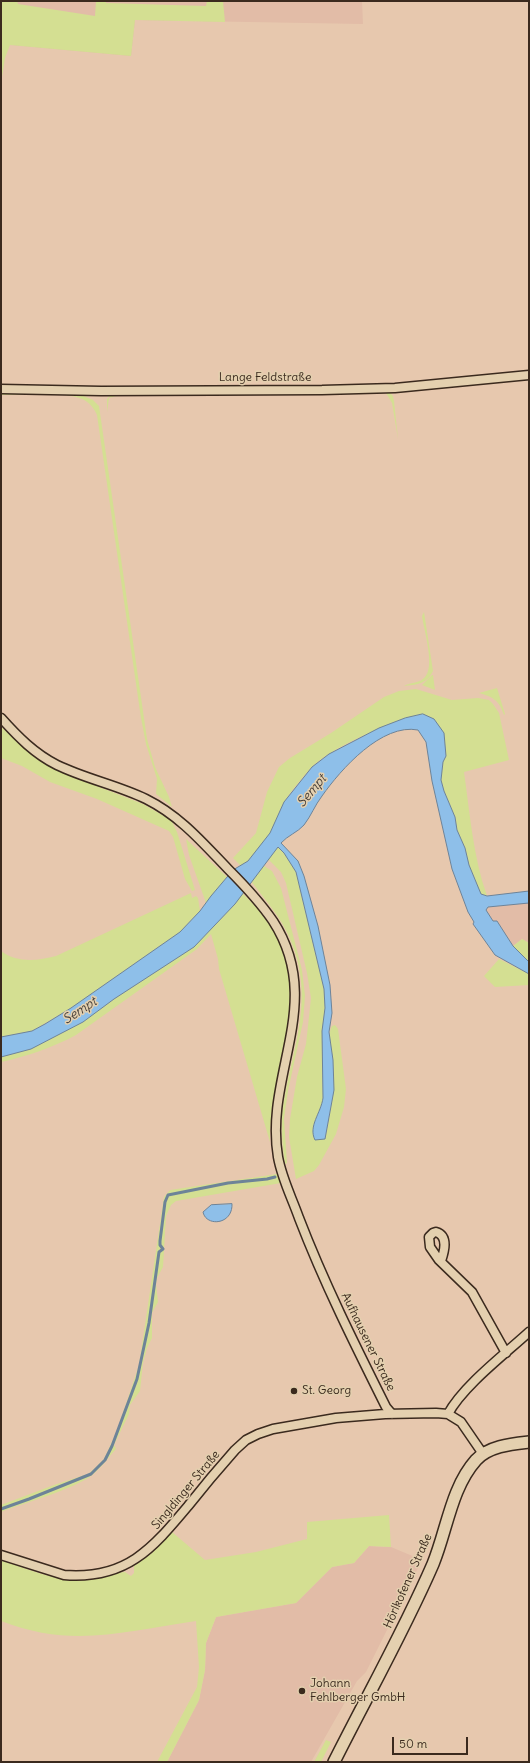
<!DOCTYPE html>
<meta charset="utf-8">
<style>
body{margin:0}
#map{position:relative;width:530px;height:1763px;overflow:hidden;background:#e7c8ae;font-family:Delius,sans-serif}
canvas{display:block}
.frame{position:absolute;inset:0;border:2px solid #3b2a1e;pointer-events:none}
.scale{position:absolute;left:392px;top:1737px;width:76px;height:18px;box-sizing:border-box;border:2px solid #3b2a1e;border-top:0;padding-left:5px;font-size:12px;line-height:14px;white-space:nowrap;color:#3b2a1e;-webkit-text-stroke:3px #e4d0af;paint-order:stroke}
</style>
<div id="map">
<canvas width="530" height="1763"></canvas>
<div class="frame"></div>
<div class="scale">50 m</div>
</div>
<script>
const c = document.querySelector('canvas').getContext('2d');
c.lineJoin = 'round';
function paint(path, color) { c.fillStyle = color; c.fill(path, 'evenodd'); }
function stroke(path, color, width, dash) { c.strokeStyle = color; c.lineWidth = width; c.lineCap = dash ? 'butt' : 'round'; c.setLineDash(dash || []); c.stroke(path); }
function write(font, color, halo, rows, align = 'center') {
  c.font = font + ' Delius,sans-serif'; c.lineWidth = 3; c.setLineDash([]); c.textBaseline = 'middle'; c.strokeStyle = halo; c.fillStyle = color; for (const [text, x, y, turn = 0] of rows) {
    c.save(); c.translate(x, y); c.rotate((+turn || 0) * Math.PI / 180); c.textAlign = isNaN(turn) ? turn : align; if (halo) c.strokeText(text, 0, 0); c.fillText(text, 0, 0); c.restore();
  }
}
const built = new Path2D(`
 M 1,1 L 362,1 L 363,24 L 135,20 L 131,56 L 1,44 Z
 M 529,903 L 529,943 L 522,939 L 513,946 L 497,921 L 493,921 L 486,910 L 488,907 Z
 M 369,1546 L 391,1547 L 422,1560 L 366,1672 L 357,1681 L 311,1762 L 167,1762 L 199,1700 L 205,1670 L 206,1643 L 216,1617 L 296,1603 L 332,1567 L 354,1563 Z`);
const green = new Path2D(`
 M 1,1 L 17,1 L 18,4 L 95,16 L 96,1 L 106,1 L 106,3 L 206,6 L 207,1 L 223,1 L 225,22 L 135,20 L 131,56 L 10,45 L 5,58 L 1,83 Z
 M 389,392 L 393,396 L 394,401 L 398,439 L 392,403 L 386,393 L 116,396 L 109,398 L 107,412 L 107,399 L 112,394 Z
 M 1,393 L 79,394 L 93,400 L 99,406 L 147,739 L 155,767 L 169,797 L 172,807 L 156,794 L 157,779 L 146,744 L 141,718 L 97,415 C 94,408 89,402 82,399 C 64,391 22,395 1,395 Z
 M 424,612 L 433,671 C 427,684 416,685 404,686 C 410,682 418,684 424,678 C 436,668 424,631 422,616 Z
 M 432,675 L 433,675 L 435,690 L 422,685 Z
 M 497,688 L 505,714 L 504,715 C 499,700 493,697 479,693 Z
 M 416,689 L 452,700 L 478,698 L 489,700 L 493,704 L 499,713 L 509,760 L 464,772 C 470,814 473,856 487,896 L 481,894 L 469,865 L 465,848 L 457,830 L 455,817 L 444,791 L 441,780 L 443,762 L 446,756 L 405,718 C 380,728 330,748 311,768 C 302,778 292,790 285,801 C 279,811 276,822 271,832 C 265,844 252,859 241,866 L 233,858 L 256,833 L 267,792 L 279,767 L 290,758 L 331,733 L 384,697 L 399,691 Z
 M 1,727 L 42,762 L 71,776 L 143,804 L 171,820 L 177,832 L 195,890 L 192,891 L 185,879 L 173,837 L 169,831 L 97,799 L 50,782 L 22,766 L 1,758 Z
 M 186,839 L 227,877 L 206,903 L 189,855 Z
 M 278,847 L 284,853 L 296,872 L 324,989 L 325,1008 L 322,1031 L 323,1098 L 322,1107 L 315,1121 L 325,1139 C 331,1110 336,1082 332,1053 C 331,1043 327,1036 332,1026 L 335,1025 L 338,1029 L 346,1089 L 344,1107 L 336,1134 L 319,1165 L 314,1171 L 296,1179 L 289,1137 L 290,1119 L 297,1077 L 306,1044 L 311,998 L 307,973 L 286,883 L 281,872 L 268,859 Z
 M 264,866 L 272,871 L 281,888 L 302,970 L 305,996 L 303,1022 L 288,1091 L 284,1119 L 287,1163 L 285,1164 C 283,1149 281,1133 282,1118 C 288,1055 318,1004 290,939 C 281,917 265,900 251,881 Z
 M 191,893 L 192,898 L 196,896 L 198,898 L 200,911 L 180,932 L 71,1008 L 32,1031 L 1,1037 L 1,951 C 17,963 37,961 56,956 Z
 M 242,893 C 330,973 271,1046 270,1142 L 219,969 L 218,959 L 211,934 L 197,949 L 76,1035 C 54,1047 25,1057 1,1062 L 1,1057 L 31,1049 L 83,1022 L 114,999 L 194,947 L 235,904 Z
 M 522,939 L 529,943 L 529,962 L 513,946 Z
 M 499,959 L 529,974 L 529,985 L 495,987 L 484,976 Z
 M 277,1174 L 281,1183 L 176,1201 L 171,1205 L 166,1216 L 163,1267 L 157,1278 L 156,1284 L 158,1302 L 152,1313 L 152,1338 L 147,1348 L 143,1363 L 140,1391 L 130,1405 L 129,1414 L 114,1445 L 116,1449 C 107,1459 99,1471 88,1478 C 65,1492 27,1502 1,1512 L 1,1505 L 54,1485 L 88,1474 L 95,1468 L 104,1459 L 117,1431 L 139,1365 L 164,1197 L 170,1190 Z
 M 389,1515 L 391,1547 L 369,1546 L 354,1563 L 332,1567 L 296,1603 L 216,1617 L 206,1643 L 205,1670 L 199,1700 L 167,1762 L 157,1762 L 197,1687 L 199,1667 L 196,1621 C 124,1631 73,1649 1,1621 L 1,1560 C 28,1569 56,1582 85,1580 C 99,1579 111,1573 125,1572 L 131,1576 L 134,1573 L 134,1566 L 152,1553 L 172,1532 L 205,1560 L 256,1552 L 307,1539 L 307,1522 Z
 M 326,1740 L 331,1742 L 321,1762 L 314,1762 Z`);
const water = new Path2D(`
 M 423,714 L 434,719 L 444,733 L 446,756 L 443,762 L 441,780 L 444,791 L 455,817 L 457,830 L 465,848 L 469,865 L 481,894 L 487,896 L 529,891 L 529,903 L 488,907 L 486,910 L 493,921 L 497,921 L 513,946 L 529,962 L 529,974 L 495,955 L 473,924 L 474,922 L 468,912 L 452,869 L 432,781 L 426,742 L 418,730 C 382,723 341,769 322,796 C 315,805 311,816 304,825 C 298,832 287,836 281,843 L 298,861 L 304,876 L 318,926 L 330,985 L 332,1013 L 329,1032 L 333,1060 L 334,1090 L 325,1139 L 315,1140 C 308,1126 321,1113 323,1098 L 322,1031 L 325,1008 L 324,989 L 296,872 L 284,853 L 278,847 L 235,904 L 194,947 L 114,999 L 83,1022 L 31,1049 L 1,1057 L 1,1037 L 32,1031 L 45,1024 L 71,1008 L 180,932 L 200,911 L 211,896 L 233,870 L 248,861 L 270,833 L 284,802 L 312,767 L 329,754 L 379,728 L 405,718 Z
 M 232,1204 C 233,1225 206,1227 203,1212 L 211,1205 Z`);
const stream = new Path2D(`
 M 1,1509 L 29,1499 L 91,1474 L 105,1460 L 112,1446 L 137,1379 L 149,1323 L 159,1252 L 163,1249 L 160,1245 L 160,1241 L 165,1202 L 168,1195 L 228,1183 L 267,1179 L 275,1177`);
const minor = new Path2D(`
 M 1,389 L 101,391 L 322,390 L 395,388 L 529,375
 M 1,718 C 18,737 35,754 57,765 C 86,779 117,785 146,799 C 180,816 202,842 228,869 C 244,885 260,902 273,921 C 326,1003 264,1074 278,1157 C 282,1179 292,1198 299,1218 C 324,1283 355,1345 386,1407 L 392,1414
 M 441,1261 C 444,1252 449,1236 436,1232 L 433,1233 L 429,1237 L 430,1247 L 439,1260 L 472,1292 L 506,1353
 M 448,1414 C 463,1386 505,1354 529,1332
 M 1,1555 L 64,1575 C 126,1580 152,1549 188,1506 C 203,1487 219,1468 235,1450 L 246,1440 L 258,1434 L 273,1429 L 336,1418 L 385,1414 L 436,1413 L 448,1414 L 461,1422 L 483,1454`);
const tertiary = new Path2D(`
 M 334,1762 C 367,1696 404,1631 433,1564 C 447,1530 451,1488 476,1460 C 489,1446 511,1444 529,1442`);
const markers = [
 [294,1391,4,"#3b2a1e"],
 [302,1691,4,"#3b2a1e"]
];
const streetNames = [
 ["Lange Feldstraße",265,378],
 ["Aufhausener Straße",368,1342,64],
 ["Singldinger Straße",186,1490,-50],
 ["Hörlkofener Straße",408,1581,-66]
];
const poiNames = [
 ["St. Georg",302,1391],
 ["Johann",310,1684],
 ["Fehlberger GmbH",310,1698]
];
const waterNames = [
 ["Sempt",312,791,-50],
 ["Sempt",80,1011,-33]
];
paint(built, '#e2bca7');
paint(green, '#d4df92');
paint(water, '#8ebfe9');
stroke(water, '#6d8398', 1);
stroke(stream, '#6d8398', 3);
stroke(minor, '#3b2a1e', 11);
stroke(tertiary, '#3b2a1e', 14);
stroke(minor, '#e4d0af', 8);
stroke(tertiary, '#e4d0af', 11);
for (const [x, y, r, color] of markers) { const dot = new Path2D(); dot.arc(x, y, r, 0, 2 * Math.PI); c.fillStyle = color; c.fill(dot); stroke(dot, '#e4d0af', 1.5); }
write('12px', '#3b2a1e', '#e4d0af', streetNames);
write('12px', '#3b2a1e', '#e4d0af', poiNames, 'left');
write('italic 13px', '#47403c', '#e4d0af', waterNames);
</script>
